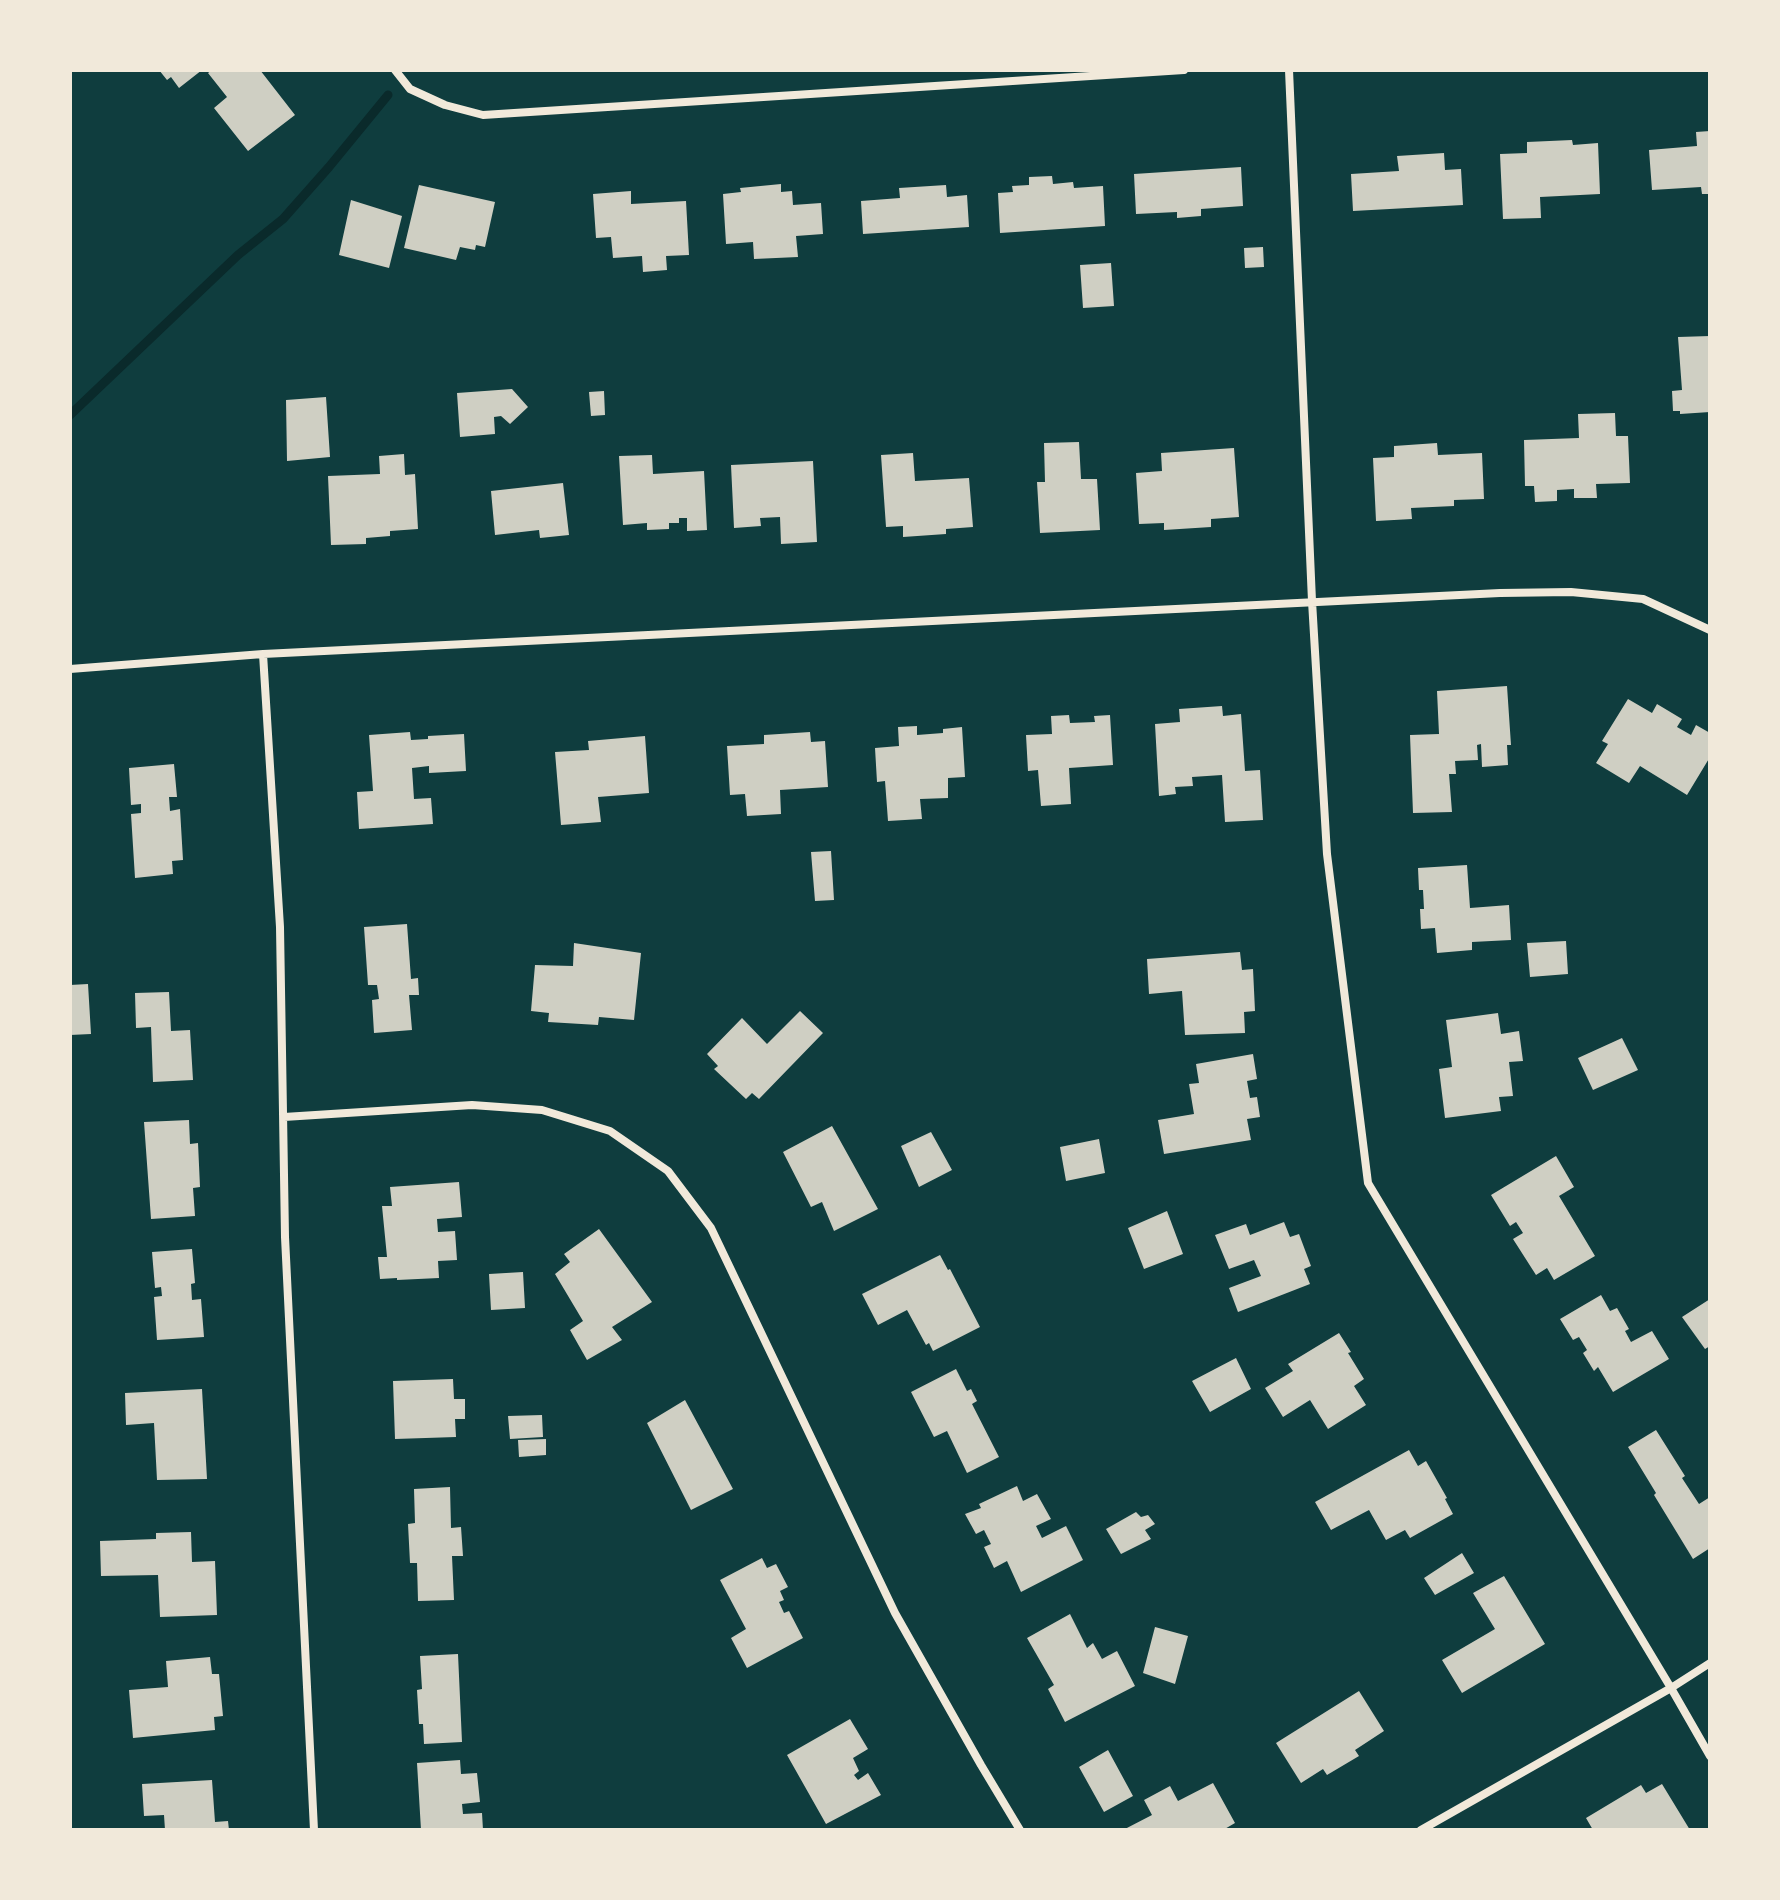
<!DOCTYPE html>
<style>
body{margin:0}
#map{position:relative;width:1780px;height:1900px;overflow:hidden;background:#0f3d3e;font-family:"Sofia Sans Condensed",sans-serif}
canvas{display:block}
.frame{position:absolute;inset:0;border:72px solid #f1e9da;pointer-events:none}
</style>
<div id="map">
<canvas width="1780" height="1900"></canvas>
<div class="frame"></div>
</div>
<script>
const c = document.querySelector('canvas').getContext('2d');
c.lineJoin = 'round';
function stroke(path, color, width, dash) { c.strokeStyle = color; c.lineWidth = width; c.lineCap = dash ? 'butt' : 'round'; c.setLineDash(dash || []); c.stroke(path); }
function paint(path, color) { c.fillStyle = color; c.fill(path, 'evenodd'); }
const stream = new Path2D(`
 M 70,415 L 238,255 L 283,219 L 329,167 L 388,95`);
const building = new Path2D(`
 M 159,70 L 202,70 L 179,88 L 171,77 L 167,80 Z
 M 212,70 L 260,70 L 295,115 L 248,151 L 214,108 L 227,97 L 208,73 Z
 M 1710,131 L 1710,194 L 1702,194 L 1701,187 L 1652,190 L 1649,150 L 1697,146 L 1696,132 Z
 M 1572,140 L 1573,145 L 1598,143 L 1600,194 L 1540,197 L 1541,218 L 1503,219 L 1500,154 L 1527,153 L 1527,142 Z
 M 1444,153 L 1445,170 L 1461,169 L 1463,205 L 1353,211 L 1351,174 L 1399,171 L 1397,156 Z
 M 1241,167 L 1243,206 L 1201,209 L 1201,216 L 1177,218 L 1177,212 L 1136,214 L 1134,174 Z
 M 1052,176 L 1053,184 L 1073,182 L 1074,188 L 1103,186 L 1105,226 L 1000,233 L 998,193 L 1013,192 L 1012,186 L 1029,185 L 1029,177 Z
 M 781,184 L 781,192 L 792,191 L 793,205 L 821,203 L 823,234 L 796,236 L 798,257 L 754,259 L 753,242 L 726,244 L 723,194 L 741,192 L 740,188 Z
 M 419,185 L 495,202 L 485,247 L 476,245 L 475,250 L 460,247 L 456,260 L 404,248 Z
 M 946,185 L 947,197 L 967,195 L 969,227 L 863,234 L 861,201 L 900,198 L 899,188 Z
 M 631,191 L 631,204 L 686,201 L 689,255 L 666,256 L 667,270 L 643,272 L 642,256 L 613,258 L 611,237 L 596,238 L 593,194 Z
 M 351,200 L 402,216 L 389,268 L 339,255 Z
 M 1263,247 L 1264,267 L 1245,268 L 1244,248 Z
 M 1111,263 L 1114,306 L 1083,308 L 1080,265 Z
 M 1710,336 L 1710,412 L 1680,414 L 1680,411 L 1673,411 L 1672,391 L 1682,390 L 1678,337 Z
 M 512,389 L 528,407 L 510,424 L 501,416 L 494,417 L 495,434 L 460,437 L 457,393 Z
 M 604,391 L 605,415 L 591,416 L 589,392 Z
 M 326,397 L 330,457 L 287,461 L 286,400 Z
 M 1615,413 L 1616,436 L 1628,436 L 1630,483 L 1596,484 L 1597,498 L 1574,498 L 1574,489 L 1557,490 L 1557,501 L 1535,502 L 1534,486 L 1525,486 L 1524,440 L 1579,438 L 1578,414 Z
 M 1079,442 L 1081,479 L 1097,479 L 1100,530 L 1040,533 L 1037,482 L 1045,482 L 1044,443 Z
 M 1437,443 L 1438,455 L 1482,453 L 1484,499 L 1454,500 L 1454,506 L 1411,508 L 1412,519 L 1376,521 L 1373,458 L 1394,457 L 1394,446 Z
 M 1234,448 L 1239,517 L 1211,519 L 1211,527 L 1164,530 L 1164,523 L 1139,524 L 1136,473 L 1162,471 L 1161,453 Z
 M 913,453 L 915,481 L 969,478 L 973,527 L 946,529 L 946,534 L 903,537 L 903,526 L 886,527 L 881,455 Z
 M 404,454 L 405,475 L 415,474 L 418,529 L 390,531 L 390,536 L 366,538 L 366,544 L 331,545 L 328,476 L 380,474 L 379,456 Z
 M 652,455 L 653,474 L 704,471 L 707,530 L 687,531 L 687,518 L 679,518 L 679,523 L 669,523 L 669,529 L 647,530 L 647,523 L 623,525 L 619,456 Z
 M 813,461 L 817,542 L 781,544 L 780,517 L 760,518 L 761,526 L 734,528 L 731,465 Z
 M 563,483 L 569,535 L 540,538 L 539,530 L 495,535 L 491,491 Z
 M 1507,686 L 1511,745 L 1507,745 L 1508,765 L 1482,767 L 1481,744 L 1477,745 L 1478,760 L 1455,761 L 1456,774 L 1449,774 L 1452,812 L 1413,813 L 1410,735 L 1439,734 L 1437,691 Z
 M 1628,699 L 1652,713 L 1657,704 L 1682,719 L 1677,727 L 1691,735 L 1696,725 L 1710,733 L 1710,757 L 1687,795 L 1640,766 L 1629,783 L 1596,763 L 1608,744 L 1602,741 Z
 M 1222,706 L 1223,716 L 1241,714 L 1245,771 L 1260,770 L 1263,820 L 1225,822 L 1222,775 L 1192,777 L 1193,786 L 1175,787 L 1176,794 L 1159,796 L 1155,724 L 1180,722 L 1179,709 Z
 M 1069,715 L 1070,723 L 1095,722 L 1094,716 L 1110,715 L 1113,765 L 1069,768 L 1071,804 L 1041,806 L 1038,770 L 1028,771 L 1026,735 L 1052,734 L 1051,716 Z
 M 917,726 L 917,735 L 943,733 L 943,729 L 962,727 L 965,777 L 948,778 L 948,798 L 920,799 L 922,819 L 888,821 L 885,781 L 877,782 L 875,748 L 899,746 L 898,727 Z
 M 410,732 L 411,740 L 428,739 L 428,736 L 464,734 L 466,771 L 429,773 L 429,766 L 412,768 L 414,799 L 431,798 L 433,824 L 359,829 L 357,792 L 373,791 L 369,735 Z
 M 810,732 L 811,742 L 825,741 L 828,787 L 780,790 L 781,814 L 747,816 L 745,794 L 730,795 L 727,746 L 764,744 L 764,735 Z
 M 645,736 L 649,793 L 598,797 L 601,822 L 561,825 L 555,752 L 589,750 L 588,741 Z
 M 174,764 L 177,797 L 169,797 L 170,811 L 180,809 L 183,860 L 172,861 L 173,874 L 135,878 L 131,814 L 141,813 L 141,804 L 131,805 L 129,768 Z
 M 831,851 L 834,900 L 815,901 L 811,852 Z
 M 1467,865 L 1470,908 L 1509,905 L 1511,940 L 1472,942 L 1472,950 L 1437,953 L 1435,928 L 1421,929 L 1420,909 L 1424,909 L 1423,890 L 1419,890 L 1418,868 Z
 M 407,924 L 411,979 L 418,978 L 419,995 L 409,995 L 412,1030 L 374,1033 L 372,1000 L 379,999 L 377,985 L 368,985 L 364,927 Z
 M 1566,941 L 1568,974 L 1530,977 L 1527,943 Z
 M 574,943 L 641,953 L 634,1020 L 599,1017 L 598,1025 L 548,1022 L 549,1013 L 531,1011 L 535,965 L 573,966 Z
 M 1240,952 L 1242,970 L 1253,969 L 1255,1011 L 1244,1012 L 1245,1033 L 1185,1035 L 1182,991 L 1149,994 L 1147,959 Z
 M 88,984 L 91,1034 L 70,1035 L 70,985 Z
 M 169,992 L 171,1031 L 190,1030 L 193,1080 L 153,1082 L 151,1027 L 136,1028 L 135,993 Z
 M 800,1011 L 823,1033 L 759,1099 L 752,1093 L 746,1099 L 714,1069 L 718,1066 L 707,1054 L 742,1018 L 767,1044 Z
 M 1498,1013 L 1501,1034 L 1519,1031 L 1523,1061 L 1509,1062 L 1513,1096 L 1499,1097 L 1501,1111 L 1445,1118 L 1439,1069 L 1452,1067 L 1446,1020 Z
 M 1622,1038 L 1638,1070 L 1593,1090 L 1578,1058 Z
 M 1253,1054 L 1257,1079 L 1247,1081 L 1250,1098 L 1257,1097 L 1260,1117 L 1247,1119 L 1251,1140 L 1164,1154 L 1158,1120 L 1194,1114 L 1189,1084 L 1199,1083 L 1196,1064 Z
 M 189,1120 L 190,1144 L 198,1143 L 200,1187 L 193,1188 L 195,1216 L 151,1219 L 144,1122 Z
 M 832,1126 L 878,1209 L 834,1231 L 822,1202 L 811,1207 L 783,1152 Z
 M 931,1132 L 952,1170 L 919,1187 L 901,1146 Z
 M 1099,1139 L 1105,1173 L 1066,1181 L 1060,1147 Z
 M 1556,1156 L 1574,1187 L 1559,1196 L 1595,1256 L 1554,1280 L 1547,1268 L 1536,1275 L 1513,1239 L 1523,1233 L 1516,1222 L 1510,1226 L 1491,1195 Z
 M 459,1182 L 462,1217 L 437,1219 L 438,1232 L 455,1231 L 457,1260 L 438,1261 L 439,1278 L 397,1280 L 397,1278 L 380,1279 L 378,1257 L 387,1257 L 382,1206 L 392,1206 L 390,1187 Z
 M 1167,1211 L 1183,1254 L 1144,1269 L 1128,1228 Z
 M 1284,1222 L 1290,1237 L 1299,1234 L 1311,1266 L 1304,1269 L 1310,1284 L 1238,1312 L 1229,1288 L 1261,1276 L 1254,1260 L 1229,1269 L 1215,1235 L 1246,1224 L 1250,1235 Z
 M 599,1229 L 652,1302 L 612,1327 L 622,1340 L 587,1360 L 570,1330 L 583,1321 L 555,1274 L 570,1262 L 564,1254 Z
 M 192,1249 L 195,1283 L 191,1284 L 192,1300 L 201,1299 L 204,1337 L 157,1340 L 154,1297 L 162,1296 L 161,1287 L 155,1288 L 152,1252 Z
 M 940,1255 L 948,1270 L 950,1269 L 980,1327 L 933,1351 L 929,1343 L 926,1345 L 907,1310 L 878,1325 L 862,1294 Z
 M 523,1272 L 525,1308 L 491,1310 L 489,1274 Z
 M 1601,1295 L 1610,1311 L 1617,1308 L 1629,1329 L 1625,1331 L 1631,1342 L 1652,1331 L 1669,1359 L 1613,1392 L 1598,1367 L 1594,1371 L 1583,1353 L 1587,1350 L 1579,1337 L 1573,1340 L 1560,1319 Z
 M 1710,1299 L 1710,1346 L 1705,1349 L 1682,1317 Z
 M 1339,1333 L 1351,1352 L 1348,1353 L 1364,1379 L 1354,1386 L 1366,1405 L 1328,1429 L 1310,1400 L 1283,1417 L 1265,1388 L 1293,1371 L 1288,1364 Z
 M 1236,1358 L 1251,1389 L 1210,1412 L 1192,1381 Z
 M 956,1369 L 967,1391 L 971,1389 L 977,1401 L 972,1404 L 999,1457 L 967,1473 L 947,1431 L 934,1437 L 911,1392 Z
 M 453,1379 L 454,1399 L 465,1399 L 465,1419 L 455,1419 L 456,1437 L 395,1439 L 393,1381 Z
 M 202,1389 L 207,1479 L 157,1480 L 154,1423 L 126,1425 L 125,1393 Z
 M 685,1400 L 733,1489 L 691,1510 L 647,1423 Z
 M 542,1415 L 543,1437 L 510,1439 L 508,1416 Z
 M 1656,1430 L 1685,1476 L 1682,1478 L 1699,1504 L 1710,1497 L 1710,1548 L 1693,1559 L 1654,1495 L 1656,1493 L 1628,1447 Z
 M 546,1439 L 546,1455 L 519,1457 L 518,1440 Z
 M 1409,1450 L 1418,1466 L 1426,1461 L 1447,1498 L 1445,1499 L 1453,1514 L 1410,1538 L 1405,1530 L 1386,1540 L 1369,1510 L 1331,1530 L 1315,1502 Z
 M 1017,1486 L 1023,1501 L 1037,1494 L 1051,1519 L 1036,1526 L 1042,1538 L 1066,1526 L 1083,1560 L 1021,1592 L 1007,1561 L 994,1568 L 984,1547 L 991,1544 L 984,1530 L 976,1534 L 965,1514 L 981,1508 L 979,1504 Z
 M 450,1487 L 451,1528 L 461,1527 L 463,1556 L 452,1556 L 454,1600 L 418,1601 L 417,1563 L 410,1563 L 408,1524 L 415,1523 L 414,1489 Z
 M 1136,1512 L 1141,1517 L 1148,1515 L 1155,1524 L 1145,1530 L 1151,1539 L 1121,1554 L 1106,1529 Z
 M 191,1532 L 192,1562 L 215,1561 L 217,1615 L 160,1617 L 158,1575 L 101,1576 L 100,1541 L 156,1539 L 156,1533 Z
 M 1462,1553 L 1474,1573 L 1435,1595 L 1424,1578 Z
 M 762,1558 L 767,1568 L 776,1564 L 788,1587 L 780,1591 L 784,1600 L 779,1602 L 784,1613 L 789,1611 L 803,1638 L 747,1668 L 731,1638 L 746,1629 L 720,1580 Z
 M 1504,1576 L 1545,1644 L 1462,1693 L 1442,1660 L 1495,1629 L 1473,1593 Z
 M 1070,1614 L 1087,1648 L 1093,1643 L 1102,1659 L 1117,1651 L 1135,1686 L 1065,1722 L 1048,1689 L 1054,1685 L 1027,1638 Z
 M 1155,1627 L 1188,1636 L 1175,1684 L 1143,1673 Z
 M 458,1654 L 462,1742 L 424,1744 L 423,1724 L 419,1724 L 417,1690 L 422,1689 L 420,1656 Z
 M 210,1657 L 212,1674 L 219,1674 L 223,1716 L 214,1717 L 215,1730 L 133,1738 L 129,1690 L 168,1687 L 166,1661 Z
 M 1359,1691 L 1384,1731 L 1355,1750 L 1359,1756 L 1327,1775 L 1323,1769 L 1301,1783 L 1276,1743 Z
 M 850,1719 L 868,1749 L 853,1758 L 859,1771 L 854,1775 L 858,1780 L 868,1773 L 881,1795 L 826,1824 L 787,1755 Z
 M 1108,1750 L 1133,1796 L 1104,1812 L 1079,1767 Z
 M 460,1760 L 461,1774 L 477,1773 L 480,1802 L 462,1804 L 463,1814 L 482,1813 L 483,1830 L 421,1830 L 417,1763 Z
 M 212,1780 L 215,1822 L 228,1821 L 229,1830 L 165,1830 L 164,1815 L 144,1816 L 142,1784 Z
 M 1213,1783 L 1235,1823 L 1223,1830 L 1123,1830 L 1152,1815 L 1144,1800 L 1170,1786 L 1178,1801 Z
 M 1662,1784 L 1690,1830 L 1593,1830 L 1586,1818 L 1641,1785 L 1646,1793 Z`);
const minor = new Path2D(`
 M 395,70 L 410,89 L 445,105 L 483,115 L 1184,70
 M 1289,70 L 1312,601 L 1327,854 L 1368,1183 L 1671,1688 L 1710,1756
 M 263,654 L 280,927 L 285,1237 L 314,1830
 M 70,669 L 263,654 L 1500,593 L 1571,592 L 1643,599 L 1710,630
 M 284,1117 L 472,1105 L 542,1110 L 610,1131 L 668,1171 L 711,1228 L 895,1613 L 981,1765 L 1020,1830
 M 1421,1830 L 1671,1688 L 1710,1663`);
stroke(stream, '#0a2a2b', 9);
paint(building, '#cfcfc3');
stroke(minor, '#f1e9da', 8);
</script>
